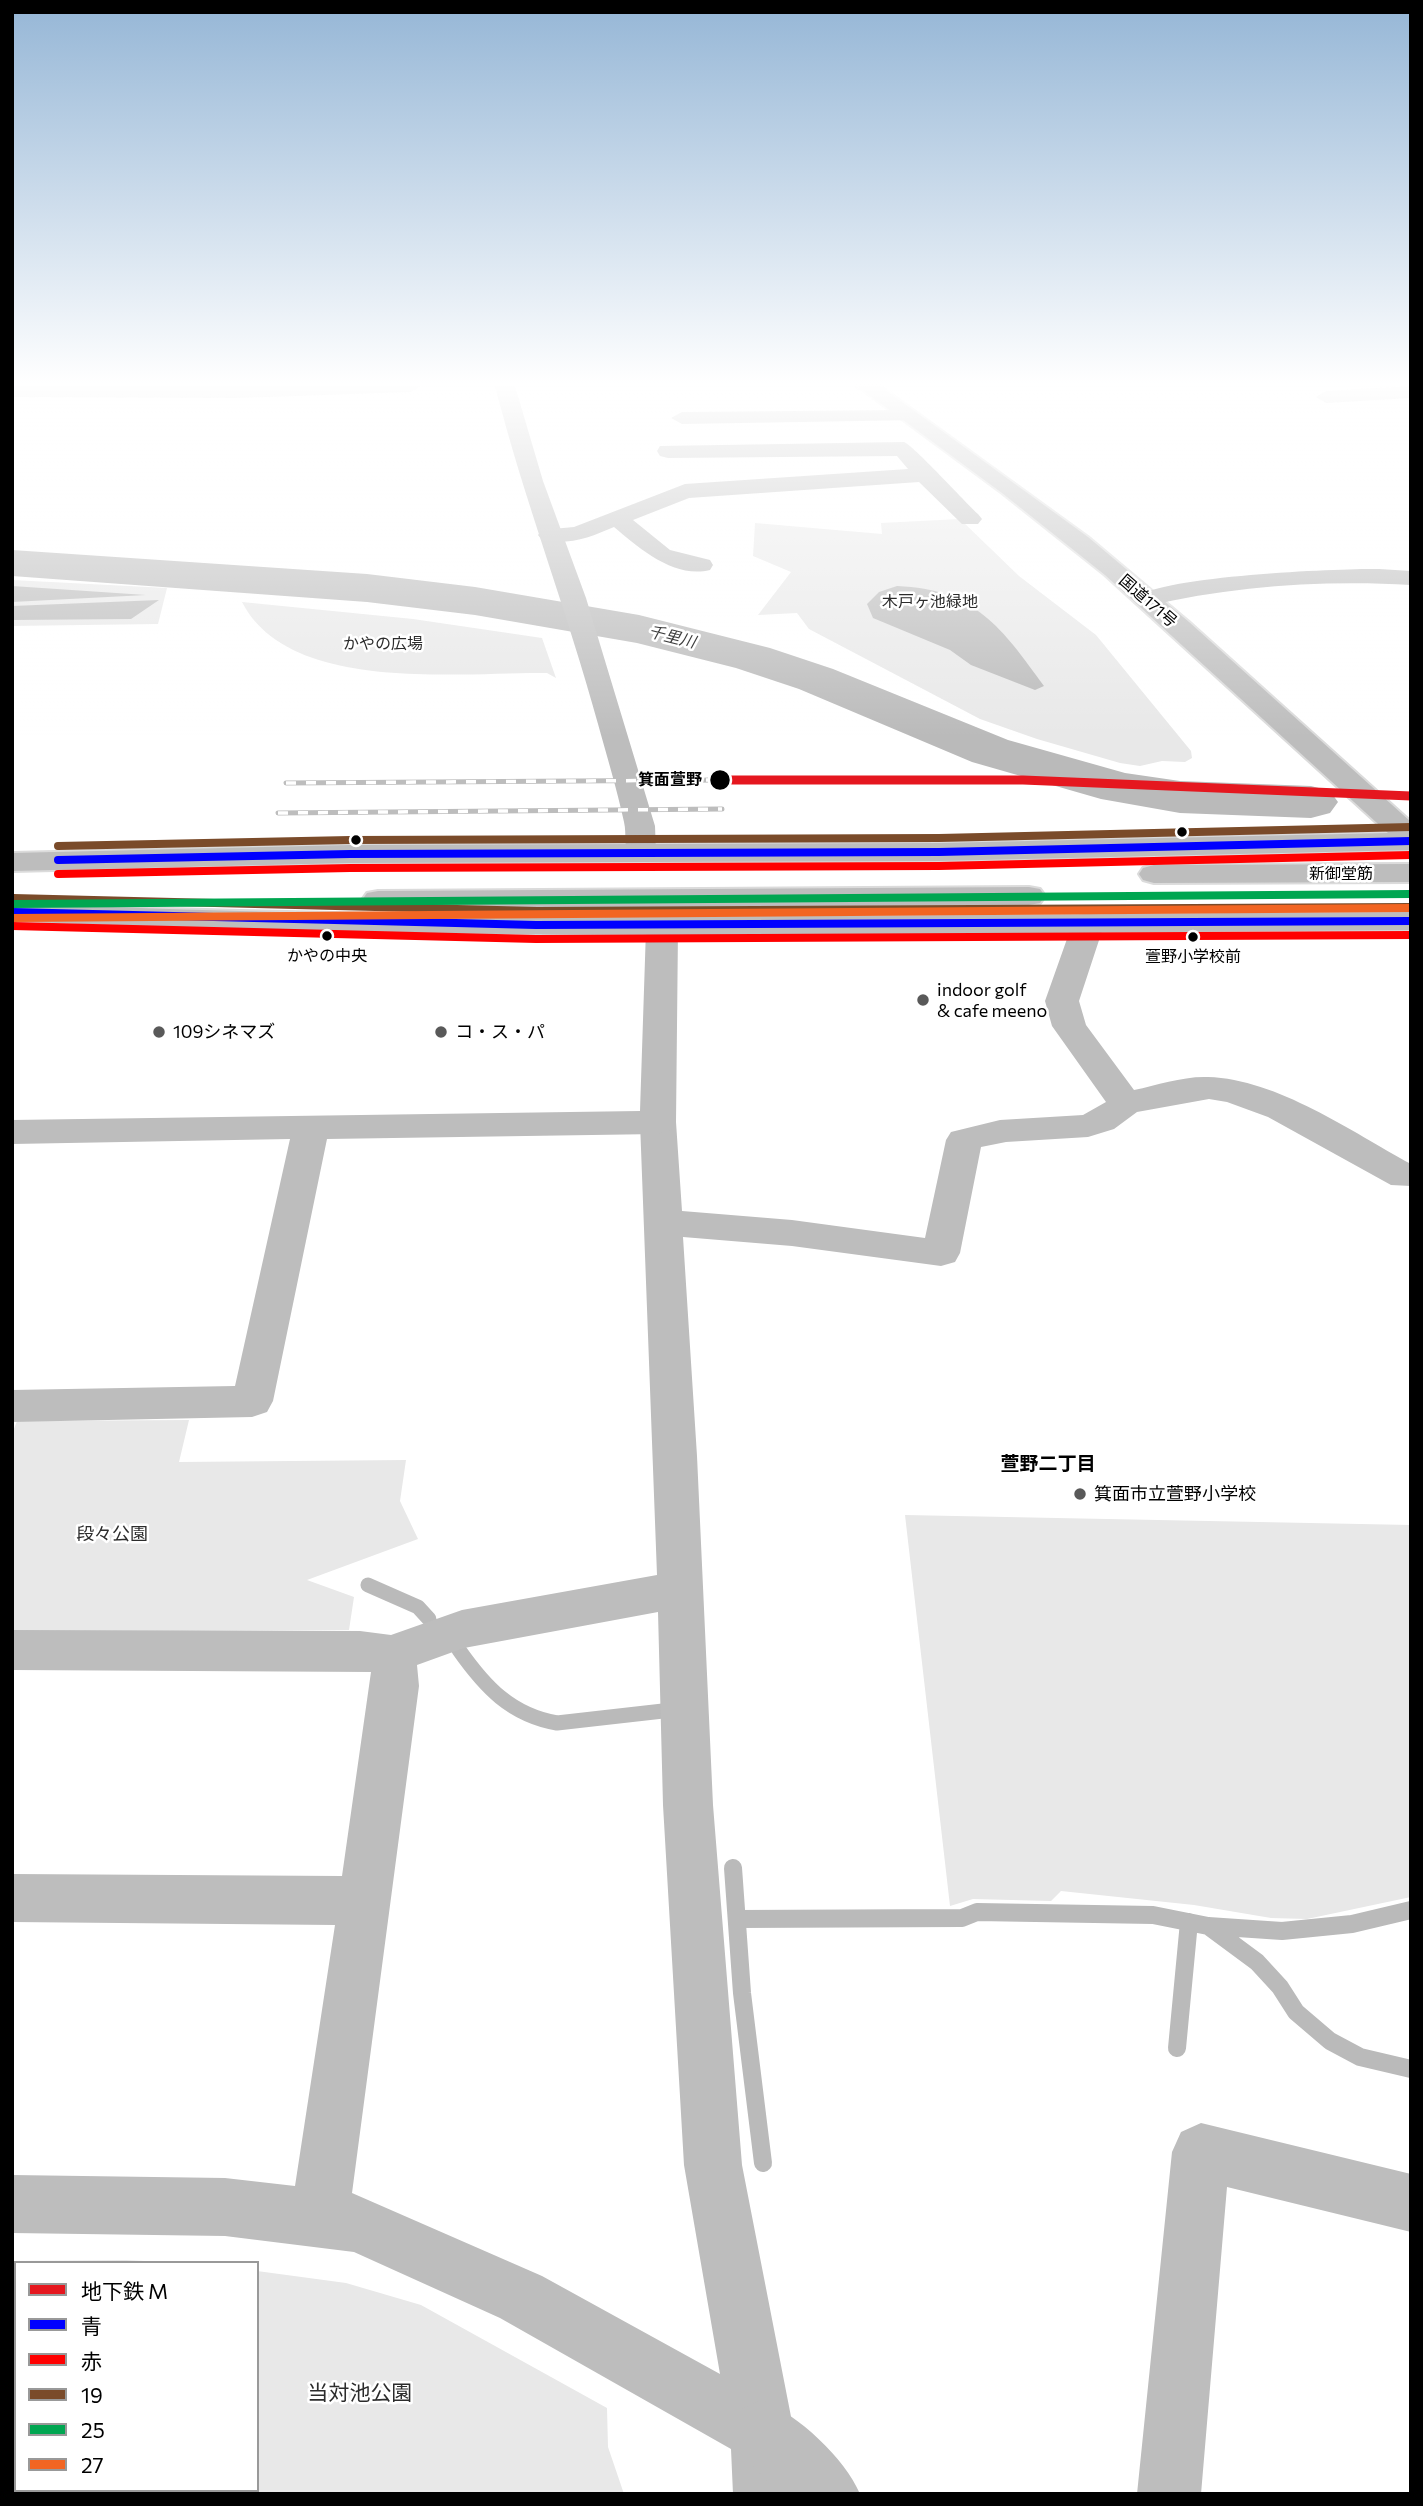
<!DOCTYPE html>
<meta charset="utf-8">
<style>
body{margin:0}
#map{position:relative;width:1423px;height:2506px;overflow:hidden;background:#fff;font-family:Commissioner,"Noto Sans JP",sans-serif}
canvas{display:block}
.frame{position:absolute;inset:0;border:14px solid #000;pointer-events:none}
.legend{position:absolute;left:14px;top:2261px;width:245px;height:231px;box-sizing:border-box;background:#fff;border:2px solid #999;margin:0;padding:9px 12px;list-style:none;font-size:21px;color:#000}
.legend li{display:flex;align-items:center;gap:14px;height:35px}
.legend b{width:35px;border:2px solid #999}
</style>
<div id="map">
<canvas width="1423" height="2506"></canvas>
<div class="frame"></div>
<ul class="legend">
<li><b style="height:9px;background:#e5171f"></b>地下鉄 M</li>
<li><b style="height:9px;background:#00f"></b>青</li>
<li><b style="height:9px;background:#f00"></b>赤</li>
<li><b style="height:9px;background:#7a4b2a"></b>19</li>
<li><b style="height:9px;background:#00a651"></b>25</li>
<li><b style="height:9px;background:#f26522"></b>27</li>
</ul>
</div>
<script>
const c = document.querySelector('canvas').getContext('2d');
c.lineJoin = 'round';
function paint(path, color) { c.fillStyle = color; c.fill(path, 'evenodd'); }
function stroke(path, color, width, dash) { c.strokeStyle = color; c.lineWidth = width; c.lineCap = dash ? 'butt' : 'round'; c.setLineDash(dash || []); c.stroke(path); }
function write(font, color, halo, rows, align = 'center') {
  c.font = font + ' Commissioner,"Noto Sans JP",sans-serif'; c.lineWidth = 5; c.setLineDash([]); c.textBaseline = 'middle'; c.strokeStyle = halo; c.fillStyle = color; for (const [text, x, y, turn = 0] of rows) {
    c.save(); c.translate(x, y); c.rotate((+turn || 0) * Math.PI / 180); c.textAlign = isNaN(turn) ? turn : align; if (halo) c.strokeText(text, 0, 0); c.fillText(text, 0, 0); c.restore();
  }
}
const green = new Path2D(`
 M 960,519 L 1019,576 L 1096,635 L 1191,751 L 1192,758 L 1185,762 L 1162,761 L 1140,766 L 1120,763 L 1037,739 L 980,719 L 809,629 L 797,613 L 758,615 L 791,572 L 753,556 L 755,523 L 882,534 L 881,523 Z
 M 12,580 L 167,588 L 158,624 L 12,626 Z
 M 242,602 L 413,619 L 542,638 L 556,678 L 547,673 C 459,672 289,694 242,602 Z
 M 189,1420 L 179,1462 L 406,1460 L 400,1501 L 418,1539 L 307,1580 L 354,1597 L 349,1630 L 12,1632 L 12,1434 L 17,1421 Z
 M 905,1515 L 1411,1525 L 1411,1897 L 1307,1919 L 1271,1918 L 1194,1905 L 1061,1891 L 1051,1901 L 973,1899 L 950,1906 Z
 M 126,2260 L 182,2263 L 16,2263 L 16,2490 L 257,2490 L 257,2271 L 346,2283 L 421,2305 L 607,2408 L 608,2447 L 624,2494 L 12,2494 L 12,2261 Z`);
const water = new Path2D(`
 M 12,586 L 146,595 L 12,602 Z
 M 897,586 C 975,589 1002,628 1044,686 L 1035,690 L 971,665 L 950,650 L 873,618 L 867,604 L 879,592 Z
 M 159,600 L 131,619 L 12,620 L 12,606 Z`);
const streamFar1 = new Path2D(`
 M 368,1585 L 418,1607 L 429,1619
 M 459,1650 C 485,1687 511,1715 557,1723 L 663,1711`);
const stream = new Path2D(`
 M 733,1868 L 742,1993 L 763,2163
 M 738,1919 L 962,1918 L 977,1912 L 1153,1915 L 1208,1926 L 1282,1931 L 1352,1924 L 1411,1910
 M 1211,1928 L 1257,1962 L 1280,1987 L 1296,2012 L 1330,2041 L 1360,2057 L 1411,2069
 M 1177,2048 L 1189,1922`);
const river = new Path2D(`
 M 12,550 L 367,574 L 475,587 L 639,615 L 770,648 L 833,669 L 1008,740 L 1125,773 L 1180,781 L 1311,786 L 1330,791 L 1338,802 L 1330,813 L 1311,818 L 1180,813 L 1101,799 L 972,762 L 799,689 L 736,668 L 637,643 L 475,615 L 367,602 L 12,576 Z`);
const minor = new Path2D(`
 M 1411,386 L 1411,398 L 1326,403 L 1316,397 L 1326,391 Z
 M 910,410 L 921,416 L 917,420 L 682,424 L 671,418 L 682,412 Z
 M 904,442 C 913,445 965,502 978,514 L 982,519 L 978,524 L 962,524 L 919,482 L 689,498 L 633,520 L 670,550 L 710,560 L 713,565 L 710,570 C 674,579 639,548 614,527 C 591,537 568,546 542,540 L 538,535 L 542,530 L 574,527 L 685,484 L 908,469 L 897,456 L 668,458 L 660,456 L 657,451 L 660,446 Z
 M 1379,569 L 1411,571 L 1411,585 C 1324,580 1232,586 1148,606 L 1139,604 L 1136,599 C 1151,576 1344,568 1379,569 Z
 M 1089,913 L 1100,915 L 1105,922 L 1079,1001 L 1086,1025 L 1134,1090 C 1158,1085 1183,1076 1208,1077 C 1277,1079 1352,1132 1411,1164 L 1411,1186 L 1391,1185 L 1268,1117 L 1227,1102 L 1209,1099 L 1137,1112 L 1114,1129 L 1088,1137 L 1006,1142 L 981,1147 L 960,1253 L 955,1262 L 941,1266 L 792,1246 L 683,1237 L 697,1456 L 713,1805 L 742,2165 L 794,2432 L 797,2494 L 733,2494 L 731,2449 L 500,2318 L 354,2252 L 225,2236 L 12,2233 L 12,2175 L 225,2178 L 295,2186 L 335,1925 L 12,1922 L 12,1874 L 342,1876 L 371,1672 L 12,1670 L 12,1630 L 360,1631 L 391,1635 L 462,1610 L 657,1575 L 640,1122 L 645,1114 L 658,1110 L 671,1114 L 676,1122 L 682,1211 L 792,1220 L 925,1238 L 946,1140 L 951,1132 L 1000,1120 L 1083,1115 L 1106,1102 L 1052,1026 L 1045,1001 L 1073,922 L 1078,915 ZM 658,1612 L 663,1805 L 684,2165 L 720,2374 L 542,2276 L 352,2193 L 419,1686 L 417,1665 L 464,1648 Z
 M 1201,2123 L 1411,2174 L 1411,2232 L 1227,2187 L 1201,2494 L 1137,2494 L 1172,2152 L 1181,2132 Z`);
const tertiary = new Path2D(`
 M 12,386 L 421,386 L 411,392 L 236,398 L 12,397 Z
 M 495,386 L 515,386 L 543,481 L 586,598 L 655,826 L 656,852 L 652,858 L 641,861 L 630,858 C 623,848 627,835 624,822 C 617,789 607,757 598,724 C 567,610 524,500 495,386 Z
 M 662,919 L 673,922 L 678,929 L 676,1122 L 671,1130 L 658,1134 L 327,1139 L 273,1401 L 267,1412 L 252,1417 L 12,1422 L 12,1390 L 235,1386 L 290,1139 L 12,1144 L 12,1120 L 640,1111 L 646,929 L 651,922 Z
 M 762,2400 C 798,2415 845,2458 860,2494 L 781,2494 L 740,2454 L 730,2432 L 740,2410 Z`);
const trunk = new Path2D(`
 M 857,386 L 880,386 L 1088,537 L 1189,622 L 1411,822 L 1411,850 L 939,861 L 350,863 L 12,871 L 12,853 L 350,845 L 939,843 L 1388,833 L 1105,575 L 1002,493 Z
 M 1411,864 L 1411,882 L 1154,883 L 1143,880 L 1139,874 L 1143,868 L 1154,865 Z
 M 1029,887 L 1040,889 L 1045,896 L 1040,903 L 1029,905 L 378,909 L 367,907 L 362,900 L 367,893 L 378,891 Z
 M 12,903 C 478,924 944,914 1411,912 L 1411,930 C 944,933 478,943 12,921 Z`);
const rail = new Path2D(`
 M 286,783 L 720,780
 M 278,813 L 722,809`);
const bus1 = new Path2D(`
 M 58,860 L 350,854 L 939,852 L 1411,841
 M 12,912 L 536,925 L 1411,921`);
const bus2 = new Path2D(`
 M 58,874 L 350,868 L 939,866 L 1411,855
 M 12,926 L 536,939 L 1411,935`);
const bus3 = new Path2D(`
 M 58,846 L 350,840 L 939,838 L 1411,827
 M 13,898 L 537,911 L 1411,907`);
const bus4 = new Path2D(`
 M 12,904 L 1411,894`);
const bus5 = new Path2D(`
 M 12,918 L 1411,908`);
const metro1 = new Path2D(`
 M 720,780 L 1023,780 L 1411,796`);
const markers = [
 [720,780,11,"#000"],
 [1182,832,6,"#000"],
 [356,840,6,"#000"],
 [327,936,6,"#000"],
 [1193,937,6,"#000"],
 [923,1000,7,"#595959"],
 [159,1032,7,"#595959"],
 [441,1032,7,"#595959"],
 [1080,1494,7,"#595959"]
];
const farStreetnames = [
 ["国道171号",1148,601,41],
 ["新御堂筋",1341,874]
];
const farParknames = [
 ["木戸ヶ池緑地",930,602],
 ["かやの広場",383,644]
];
const farWaternames = [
 ["千里川",672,637,14]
];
const farStopnames = [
 ["箕面萱野",702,780]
];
const busNames = [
 ["かやの中央",327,956],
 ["萱野小学校前",1193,957]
];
const poiNames = [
 ["indoor golf",937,990],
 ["& cafe meeno",937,1011],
 ["109シネマズ",173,1032],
 ["コ・ス・パ",455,1032],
 ["箕面市立萱野小学校",1094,1494]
];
const parkNames = [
 ["段々公園",112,1534]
];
const neighbourhoodNames = [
 ["萱野二丁目",1048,1464]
];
const nearParknames = [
 ["当対池公園",360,2393]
];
paint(green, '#e8e8e8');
paint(water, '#bababa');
stroke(streamFar1, '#bababa', 15);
stroke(stream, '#bababa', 18);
paint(river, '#bababa');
stroke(trunk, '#dbdbdb', 4);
paint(minor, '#bdbdbd');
paint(tertiary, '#bdbdbd');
paint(trunk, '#bdbdbd');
stroke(rail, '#bdbdbd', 5);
stroke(rail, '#fff', 3.5, [10]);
stroke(bus1, '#00f', 8);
stroke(bus2, '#f00', 8);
stroke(bus3, '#7a4b2a', 8);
stroke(bus4, '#00a651', 8);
stroke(bus5, '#f26522', 8);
stroke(metro1, '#e5171f', 9);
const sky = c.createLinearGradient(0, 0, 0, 737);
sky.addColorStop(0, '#95b6d6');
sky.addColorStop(0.52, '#fff');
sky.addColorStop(1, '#ffffff00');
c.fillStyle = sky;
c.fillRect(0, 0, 1423, 737);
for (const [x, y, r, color] of markers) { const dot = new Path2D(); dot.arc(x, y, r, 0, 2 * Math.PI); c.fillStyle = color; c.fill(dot); stroke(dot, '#fff', 2.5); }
write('16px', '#000', '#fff', farStreetnames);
write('16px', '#2c2c2c', '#fff', farParknames);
write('italic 16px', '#3d3d3d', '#fff', farWaternames);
write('bold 16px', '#000', '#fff', farStopnames, 'right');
write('16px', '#000', '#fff', busNames);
write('18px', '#000', '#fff', poiNames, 'left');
write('18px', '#2c2c2c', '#fff', parkNames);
write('bold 19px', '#000', '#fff', neighbourhoodNames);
write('21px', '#2c2c2c', '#fff', nearParknames);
</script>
